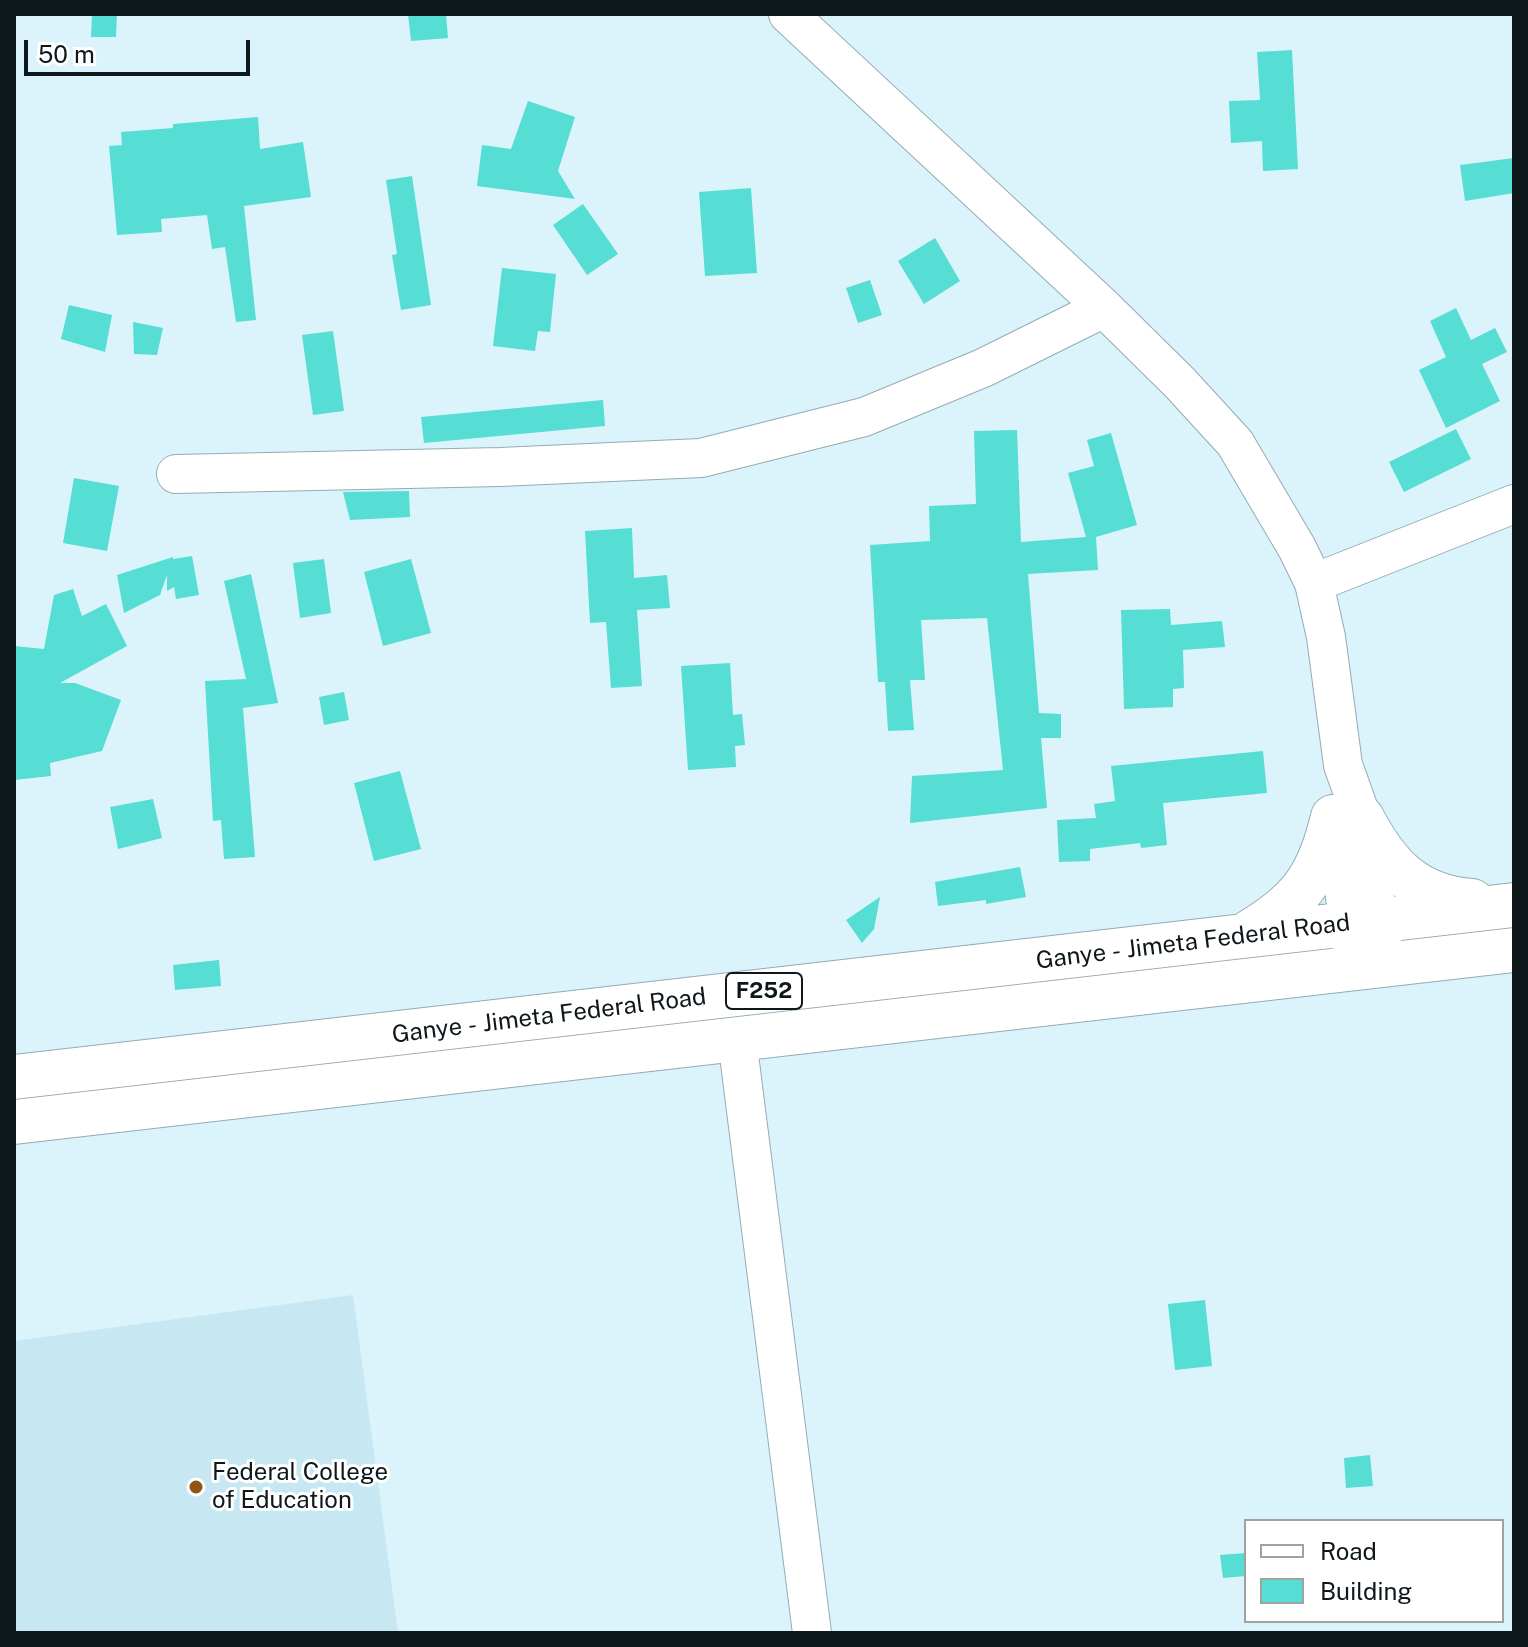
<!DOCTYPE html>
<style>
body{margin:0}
#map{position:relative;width:1528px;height:1647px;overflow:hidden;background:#dbf3fb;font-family:"Public Sans",sans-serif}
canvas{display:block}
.frame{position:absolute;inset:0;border:16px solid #0e171a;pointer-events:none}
.legend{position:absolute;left:1244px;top:1519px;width:260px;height:104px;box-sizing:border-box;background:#fff;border:2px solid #9fa2a3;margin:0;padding:10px 14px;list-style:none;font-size:24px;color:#0e171a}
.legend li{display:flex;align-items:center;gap:16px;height:40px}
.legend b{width:40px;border:2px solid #9fa2a3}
.scale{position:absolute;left:24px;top:40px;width:226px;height:36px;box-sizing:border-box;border:4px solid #0e171a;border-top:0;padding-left:10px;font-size:24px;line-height:28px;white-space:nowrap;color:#0e171a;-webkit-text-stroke:6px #fff;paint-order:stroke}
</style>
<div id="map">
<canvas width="1528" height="1647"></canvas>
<div class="frame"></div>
<ul class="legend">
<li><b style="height:10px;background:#fff"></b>Road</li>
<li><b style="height:22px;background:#56ddd4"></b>Building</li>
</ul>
<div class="scale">50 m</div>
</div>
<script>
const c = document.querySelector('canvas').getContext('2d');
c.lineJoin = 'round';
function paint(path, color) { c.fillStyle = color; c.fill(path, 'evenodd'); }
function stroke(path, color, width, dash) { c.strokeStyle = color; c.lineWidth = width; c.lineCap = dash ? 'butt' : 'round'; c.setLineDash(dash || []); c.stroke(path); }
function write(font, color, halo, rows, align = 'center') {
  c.font = font + ' "Public Sans",sans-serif'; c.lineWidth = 6; c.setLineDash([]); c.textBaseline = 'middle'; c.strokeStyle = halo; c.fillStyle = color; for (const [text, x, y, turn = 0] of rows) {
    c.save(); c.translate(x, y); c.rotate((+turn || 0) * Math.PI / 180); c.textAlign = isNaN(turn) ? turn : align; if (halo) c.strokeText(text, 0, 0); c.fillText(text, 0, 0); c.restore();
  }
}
const built = new Path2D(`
 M 353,1295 L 398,1633 L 14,1633 L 14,1341 Z`);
const building = new Path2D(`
 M 92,14 L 117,14 L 116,37 L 91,37 Z
 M 408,14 L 446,14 L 448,38 L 411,41 Z
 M 1292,50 L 1298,169 L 1263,171 L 1262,141 L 1231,143 L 1229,101 L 1260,100 L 1257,52 Z
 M 528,101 L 575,117 L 558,171 L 575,199 L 477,186 L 482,145 L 511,149 Z
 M 258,117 L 260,149 L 303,142 L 311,197 L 244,206 L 256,320 L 236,322 L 225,247 L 212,249 L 207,215 L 161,219 L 162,232 L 117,235 L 109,146 L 122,145 L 121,132 L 173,128 L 173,124 Z
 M 1514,158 L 1514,193 L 1465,201 L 1460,165 Z
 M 412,176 L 431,305 L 401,310 L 392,255 L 397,254 L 386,180 Z
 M 751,188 L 757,273 L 705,276 L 699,192 Z
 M 583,204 L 618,254 L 587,275 L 553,225 Z
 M 935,238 L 960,281 L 924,304 L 898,261 Z
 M 502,268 L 556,274 L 550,332 L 538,331 L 535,351 L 493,346 Z
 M 870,280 L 882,315 L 858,323 L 846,288 Z
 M 69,305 L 112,315 L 105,352 L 61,339 Z
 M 1456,308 L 1471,340 L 1495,328 L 1507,352 L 1482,364 L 1500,401 L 1446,428 L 1419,370 L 1446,357 L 1430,321 Z
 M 133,322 L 163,328 L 157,355 L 134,354 Z
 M 333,331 L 344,411 L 313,415 L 302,335 Z
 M 603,400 L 605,426 L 424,443 L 421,417 Z
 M 1456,429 L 1471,459 L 1404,492 L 1389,462 Z
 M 1017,430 L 1021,542 L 1086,537 L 1068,473 L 1094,466 L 1087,440 L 1111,433 L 1137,525 L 1096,537 L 1098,570 L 1028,574 L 1039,713 L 1061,714 L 1061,738 L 1041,738 L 1047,808 L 910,823 L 912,776 L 1003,770 L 987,618 L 921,620 L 925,680 L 910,680 L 914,730 L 888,731 L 885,682 L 878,682 L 870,545 L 930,541 L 929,506 L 976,504 L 974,431 Z
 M 74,478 L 119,486 L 107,551 L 63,543 Z
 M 409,491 L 410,517 L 350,520 L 343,492 Z
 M 632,528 L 634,578 L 667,575 L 670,608 L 637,610 L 642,686 L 611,688 L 606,622 L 590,623 L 585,531 Z
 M 192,556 L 199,595 L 176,599 L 174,587 L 167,591 L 167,575 L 160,595 L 124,613 L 117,575 L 173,557 L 173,559 Z
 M 324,559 L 331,613 L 300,618 L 293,563 Z
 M 411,559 L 431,633 L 383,646 L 364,572 Z
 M 251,574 L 278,703 L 243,708 L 255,857 L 224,859 L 221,820 L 213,821 L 205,681 L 246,679 L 224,581 Z
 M 73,589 L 82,616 L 106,604 L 127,646 L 60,683 L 75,683 L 121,700 L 102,751 L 50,763 L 51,776 L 14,780 L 14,646 L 44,649 L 54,595 Z
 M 1170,609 L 1171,625 L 1222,621 L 1225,647 L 1183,650 L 1184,688 L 1173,689 L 1173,707 L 1124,709 L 1121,610 Z
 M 730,663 L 733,715 L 742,714 L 745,745 L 735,746 L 736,767 L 688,770 L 681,666 Z
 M 344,692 L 349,720 L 324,725 L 319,697 Z
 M 1263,751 L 1267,793 L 1163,803 L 1167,845 L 1141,848 L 1140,843 L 1090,849 L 1090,861 L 1059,862 L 1057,820 L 1096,818 L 1094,804 L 1115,801 L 1111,766 Z
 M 400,771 L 421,849 L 374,861 L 354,783 Z
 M 153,799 L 162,838 L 118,849 L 110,807 Z
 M 1020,867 L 1026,897 L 986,904 L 986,900 L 938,906 L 935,882 Z
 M 880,897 L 874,929 L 862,943 L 846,920 Z
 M 219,960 L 221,986 L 175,990 L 173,965 Z
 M 1205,1300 L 1212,1366 L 1175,1370 L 1168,1304 Z
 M 1370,1455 L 1373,1486 L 1346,1488 L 1344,1458 Z
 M 1246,1553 L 1246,1576 L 1223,1578 L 1220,1555 Z`);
const minor = new Path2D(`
 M 788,14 L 1104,308 L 1180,383 L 1235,443 L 1297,548 L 1314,583 L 1326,637 L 1343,765 L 1362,818 L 1383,948
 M 176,474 L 500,467 L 701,458 L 864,417 L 983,368 L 1104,308
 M 1314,583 L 1514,504
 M 1334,818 L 1355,969
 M 737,1039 L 812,1633`);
const major = new Path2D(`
 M 1362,818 C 1387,866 1415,897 1472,901
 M 1248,933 C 1301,902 1319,876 1333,817
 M 14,1077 L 1514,905
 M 14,1122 L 1514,950`);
const markers = [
 [196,1487,8,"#915417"]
];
const shields = [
 [764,991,76]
];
const shieldNames = [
 ["F252",764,991]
];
const streetNames = [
 ["Ganye - Jimeta Federal Road",1193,942,-7],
 ["Ganye - Jimeta Federal Road",549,1016,-7]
];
const poiNames = [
 ["Federal College",212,1473],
 ["of Education",212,1501]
];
paint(built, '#c7e8f3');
paint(building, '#56ddd4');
stroke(minor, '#95abb3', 40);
stroke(major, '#95abb3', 46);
stroke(minor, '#fff', 38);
stroke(major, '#fff', 44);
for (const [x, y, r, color] of markers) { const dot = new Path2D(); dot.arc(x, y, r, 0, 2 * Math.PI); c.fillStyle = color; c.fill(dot); stroke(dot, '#fff', 3); }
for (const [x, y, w] of shields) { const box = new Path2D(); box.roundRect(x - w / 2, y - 18, w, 36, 6); c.fillStyle = '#fff'; c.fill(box); stroke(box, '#0e171a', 2); }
write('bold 22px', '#0e171a', null, shieldNames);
write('24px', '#0e171a', '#fff', streetNames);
write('24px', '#0e171a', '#fff', poiNames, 'left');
</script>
